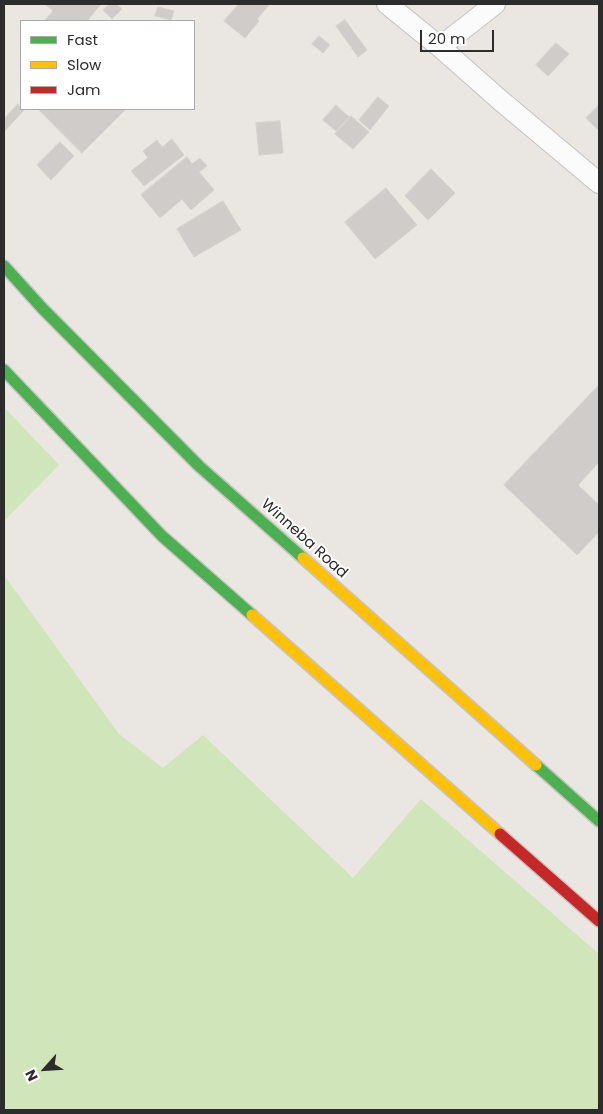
<!DOCTYPE html>
<style>
body{margin:0}
#map{position:relative;width:603px;height:1114px;overflow:hidden;background:#eae6e2;font-family:Poppins,sans-serif}
canvas{display:block}
.frame{position:absolute;inset:0;border:5px solid #2c2c2c;pointer-events:none}
.legend{position:absolute;left:20px;top:20px;width:175px;height:90px;box-sizing:border-box;background:#fff;border:1px solid #ababab;margin:0;padding:6px 9px;list-style:none;font-size:15px;color:#2c2c2c}
.legend li{display:flex;align-items:center;gap:10px;height:25px}
.legend b{width:25px;border:1px solid #ababab}
.north{position:absolute;left:20px;top:1044px;width:50px;height:50px;-webkit-text-stroke:4px #fff;paint-order:stroke;rotate:244deg;font-size:14px;font-weight:700;line-height:20px;text-align:center;color:#2c2c2c}
.north::after{content:'';display:block;margin:auto;width:18px;height:22px;background:#2c2c2c;clip-path:polygon(50% 0,100% 100%,50% 72%,0 100%)}
.scale{position:absolute;left:420px;top:30px;width:74px;height:22px;box-sizing:border-box;border:2px solid #2c2c2c;border-top:0;padding-left:6px;font-size:15px;line-height:18px;white-space:nowrap;color:#2c2c2c;-webkit-text-stroke:4px #fff;paint-order:stroke}
</style>
<div id="map">
<canvas width="603" height="1114"></canvas>
<div class="frame"></div>
<ul class="legend">
<li><b style="height:6px;background:#4caf50"></b>Fast</li>
<li><b style="height:6px;background:#ffc107"></b>Slow</li>
<li><b style="height:6px;background:#c62828"></b>Jam</li>
</ul>
<div class="north">N</div>
<div class="scale">20 m</div>
</div>
<script>
const c = document.querySelector('canvas').getContext('2d');
c.lineJoin = 'round';
function paint(path, color) { c.fillStyle = color; c.fill(path, 'evenodd'); }
function stroke(path, color, width, dash) { c.strokeStyle = color; c.lineWidth = width; c.lineCap = dash ? 'butt' : 'round'; c.setLineDash(dash || []); c.stroke(path); }
function write(font, color, halo, rows, align = 'center') {
  c.font = font + ' Poppins,sans-serif'; c.lineWidth = 4; c.setLineDash([]); c.textBaseline = 'middle'; c.strokeStyle = halo; c.fillStyle = color; for (const [text, x, y, turn = 0] of rows) {
    c.save(); c.translate(x, y); c.rotate((+turn || 0) * Math.PI / 180); c.textAlign = isNaN(turn) ? turn : align; if (halo) c.strokeText(text, 0, 0); c.fillText(text, 0, 0); c.restore();
  }
}
const green = new Path2D(`
 M 4,407 L 59,465 L 4,521 Z
 M 4,575 L 119,734 L 163,768 L 203,735 L 353,878 L 421,799 L 599,954 L 599,1110 L 4,1110 Z`);
const building = new Path2D(`
 M 45,4 L 101,4 L 87,21 L 44,21 L 53,11 Z
 M 110,4 L 116,4 L 122,9 L 112,19 L 103,10 Z
 M 239,4 L 270,4 L 257,19 L 259,21 L 245,38 L 224,21 Z
 M 158,7 L 174,11 L 171,20 L 155,16 Z
 M 345,20 L 367,50 L 358,57 L 336,26 Z
 M 319,36 L 330,45 L 323,53 L 312,44 Z
 M 556,43 L 569,54 L 548,76 L 536,65 Z
 M 378,97 L 389,106 L 370,130 L 359,120 Z
 M 18,104 L 21,109 L 24,110 L 4,132 L 4,119 Z
 M 336,105 L 349,117 L 336,131 L 323,120 Z
 M 599,105 L 599,131 L 586,118 Z
 M 38,109 L 126,109 L 82,153 Z
 M 351,116 L 369,132 L 353,149 L 335,134 Z
 M 280,121 L 283,153 L 259,155 L 256,123 Z
 M 172,139 L 184,155 L 144,186 L 131,171 L 148,158 L 143,151 L 157,140 L 162,147 Z
 M 60,142 L 74,156 L 51,180 L 37,165 Z
 M 187,157 L 192,164 L 200,158 L 207,166 L 199,172 L 214,190 L 191,210 L 182,199 L 160,218 L 141,195 Z
 M 431,169 L 455,193 L 428,220 L 405,196 Z
 M 386,188 L 417,225 L 375,259 L 345,222 Z
 M 223,201 L 241,230 L 194,257 L 177,229 Z
 M 599,385 L 599,462 L 578,485 L 599,505 L 599,532 L 577,555 L 504,485 Z`);
const street = new Path2D(`
 M 387,4 L 440,47 L 500,100 L 599,183
 M 440,47 L 495,4`);
const fast = new Path2D(`
 M 4,266 L 43,309 L 199,466 L 303,558
 M 4,370 L 162,536 L 252,615
 M 536,765 L 599,821`);
const slow = new Path2D(`
 M 303,558 L 536,765
 M 252,615 L 500,834`);
const jam = new Path2D(`
 M 500,834 L 599,921`);
const streetNames = [
 ["Winneba Road",304,539,42]
];
paint(green, '#d1e5bb');
paint(building, '#cfccc9');
stroke(building, '#d5d2ce', 1);
stroke(street, '#c4c3c3', 22);
stroke(fast, '#c6c4c2', 14);
stroke(slow, '#c6c4c2', 14);
stroke(jam, '#c6c4c2', 14);
stroke(street, '#fcfbfb', 20);
stroke(fast, '#4caf50', 11);
stroke(slow, '#ffc107', 11);
stroke(jam, '#c62828', 11);
write('15px', '#2c2c2c', '#fff', streetNames);
</script>
